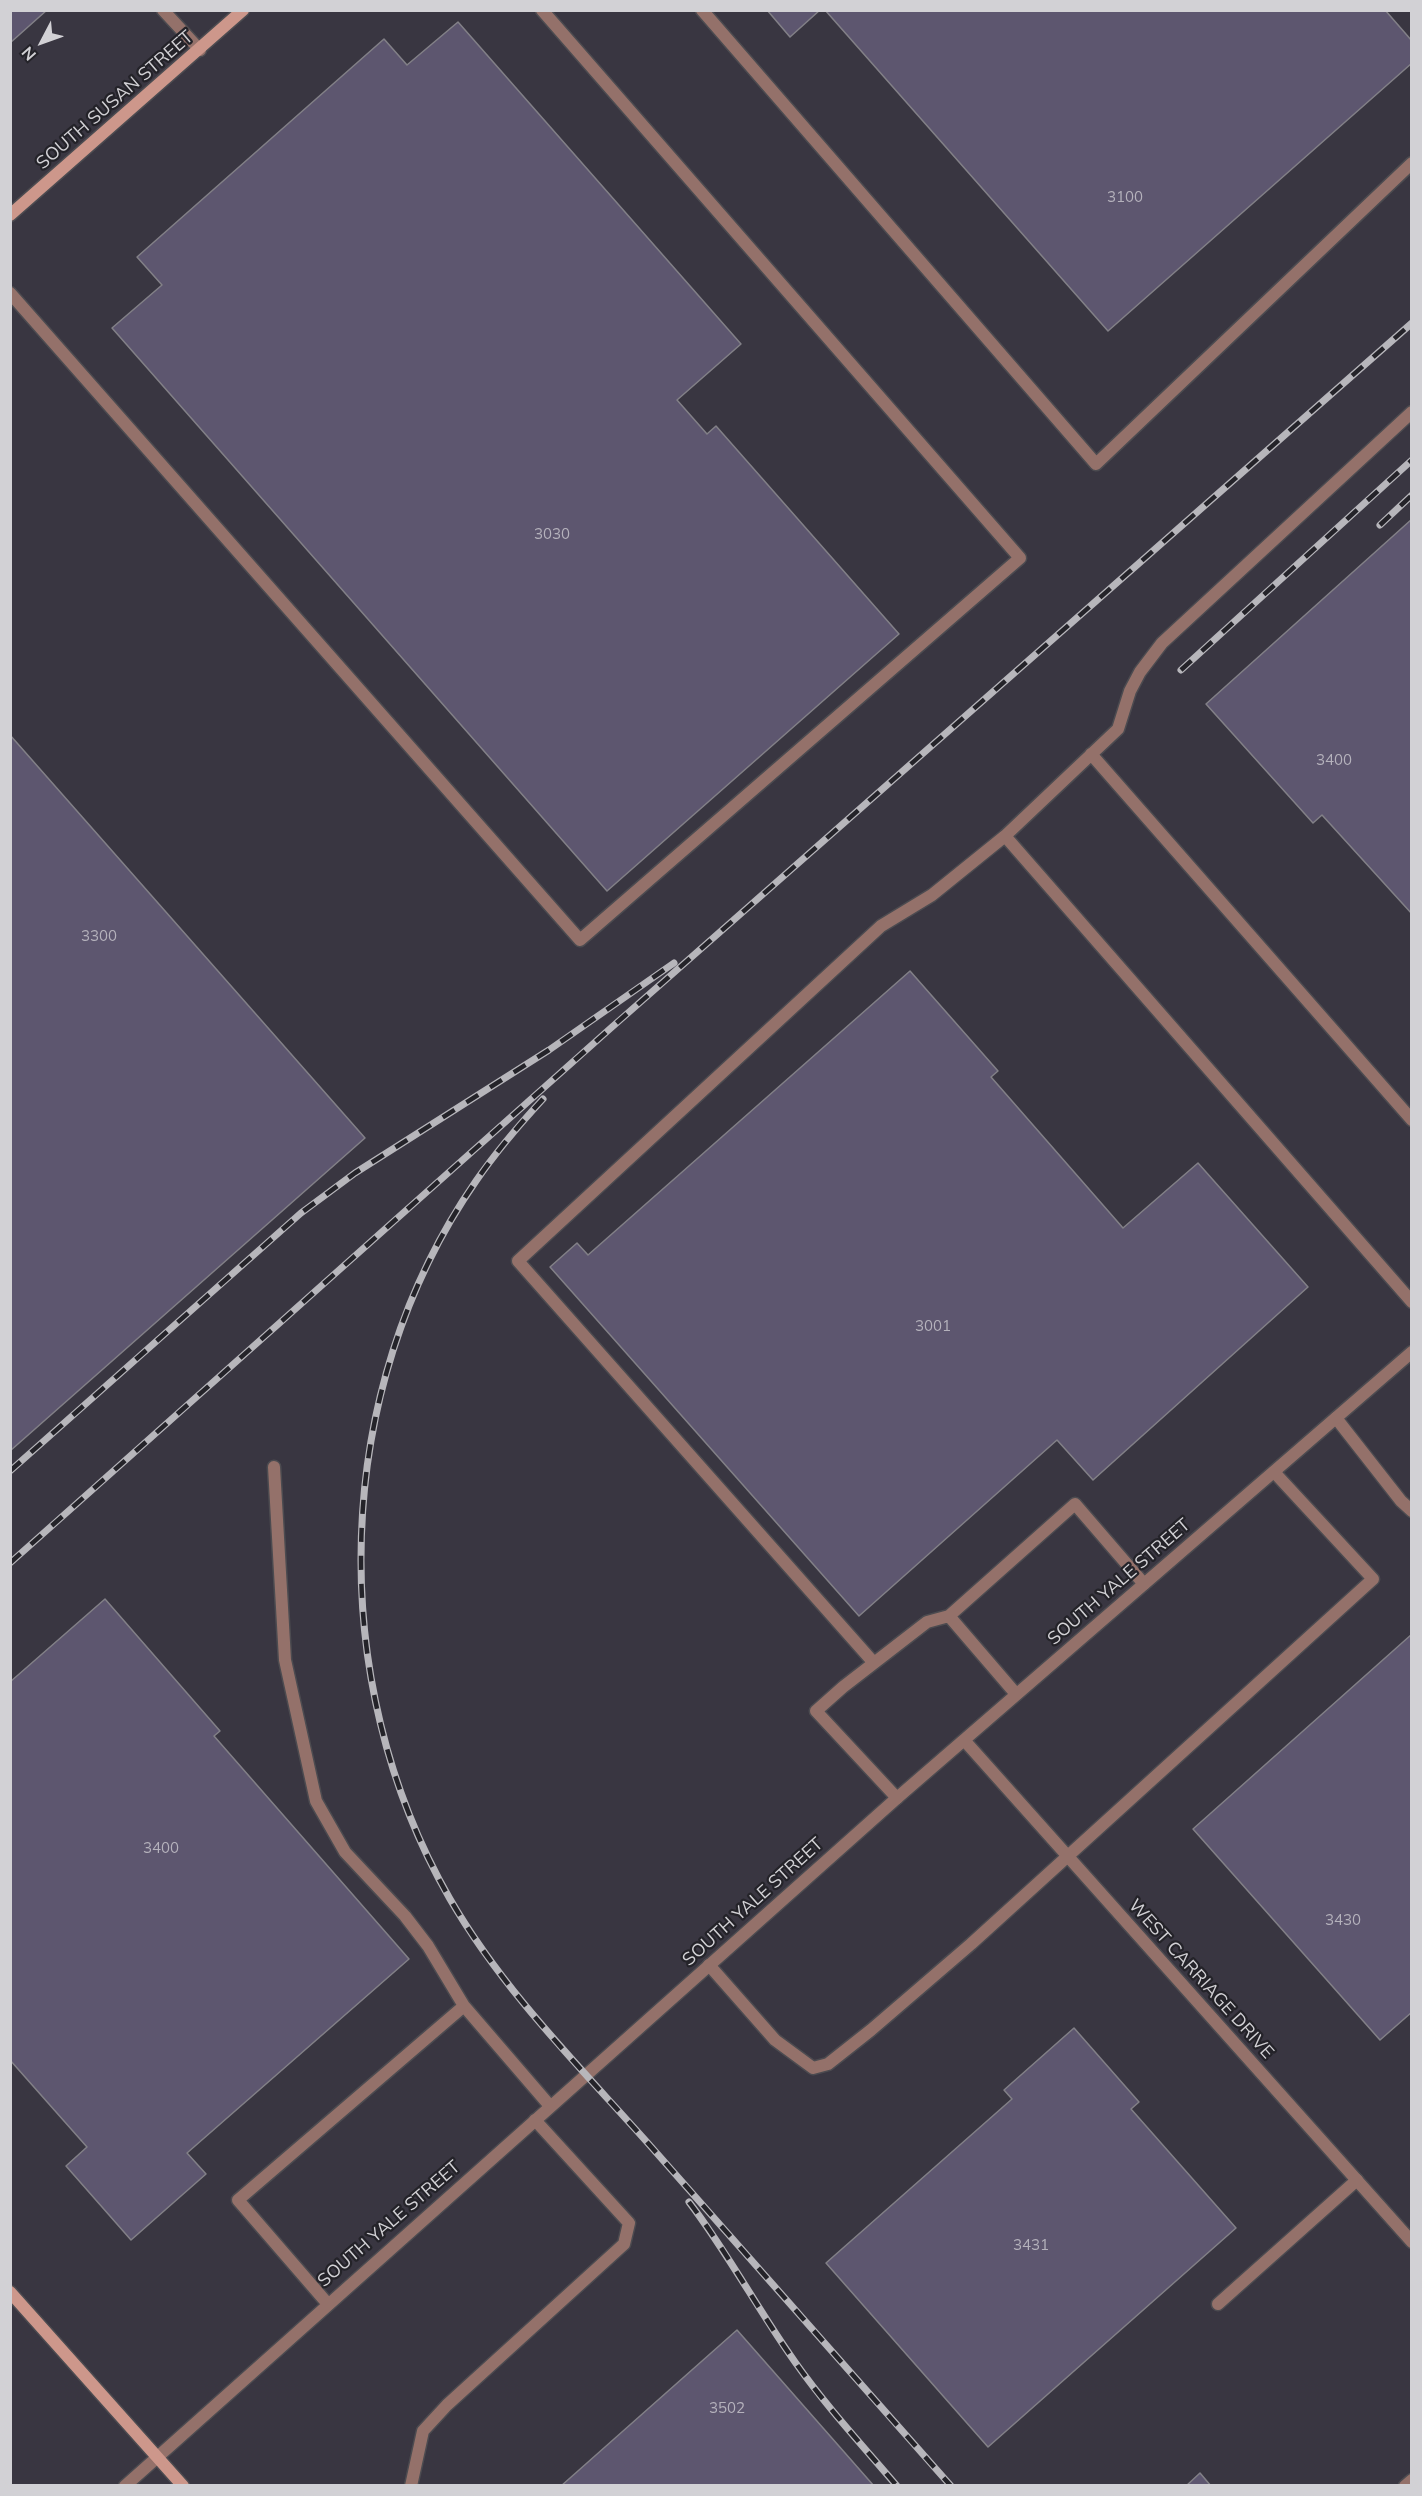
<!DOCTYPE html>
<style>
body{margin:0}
#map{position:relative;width:1422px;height:2496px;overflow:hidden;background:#2e2d33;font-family:Mulish,sans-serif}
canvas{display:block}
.frame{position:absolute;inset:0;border:12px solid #d2d1d5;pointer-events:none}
.north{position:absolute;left:12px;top:12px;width:60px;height:60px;-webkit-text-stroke:4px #242329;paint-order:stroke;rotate:229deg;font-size:16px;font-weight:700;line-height:24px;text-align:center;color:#d2d1d5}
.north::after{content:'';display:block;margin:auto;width:21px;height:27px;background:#d2d1d5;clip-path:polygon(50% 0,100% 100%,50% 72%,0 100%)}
</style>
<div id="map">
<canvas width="1422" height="2496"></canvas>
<div class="frame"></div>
<div class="north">N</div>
</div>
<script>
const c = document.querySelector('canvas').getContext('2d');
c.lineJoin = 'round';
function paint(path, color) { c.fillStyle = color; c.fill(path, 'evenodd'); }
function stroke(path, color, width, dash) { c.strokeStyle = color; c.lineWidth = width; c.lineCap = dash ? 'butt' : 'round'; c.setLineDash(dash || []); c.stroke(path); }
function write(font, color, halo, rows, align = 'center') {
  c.font = font + ' Mulish,sans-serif'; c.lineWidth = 4.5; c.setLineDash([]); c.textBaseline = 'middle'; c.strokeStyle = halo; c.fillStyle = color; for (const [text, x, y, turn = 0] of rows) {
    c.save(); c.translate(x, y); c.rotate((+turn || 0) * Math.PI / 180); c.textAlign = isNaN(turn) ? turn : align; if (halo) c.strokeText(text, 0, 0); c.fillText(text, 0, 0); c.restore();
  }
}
const built = new Path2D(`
 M 11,11 L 1411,11 L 1411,2485 L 11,2486 Z`);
const building = new Path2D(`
 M 10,10 L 47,10 L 10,43 Z
 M 767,10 L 820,10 L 790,37 Z
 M 825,10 L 1385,10 L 1412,41 L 1412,63 L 1108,331 Z
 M 458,22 L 741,344 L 677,400 L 707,434 L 716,426 L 899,634 L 607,891 L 112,328 L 162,285 L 137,257 L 384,39 L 407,65 Z
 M 1412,519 L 1412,914 L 1322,815 L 1313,823 L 1206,704 Z
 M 10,735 L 365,1138 L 10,1451 Z
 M 910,971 L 998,1071 L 991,1077 L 1123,1228 L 1198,1163 L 1308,1287 L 1093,1480 L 1057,1440 L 859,1616 L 550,1267 L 577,1243 L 588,1255 Z
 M 105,1599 L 220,1731 L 214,1736 L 409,1959 L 187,2153 L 206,2174 L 131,2240 L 66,2166 L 87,2147 L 10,2060 L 10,1682 Z
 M 1412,1634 L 1412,2012 L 1380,2040 L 1193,1829 Z
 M 1074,2028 L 1139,2102 L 1131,2109 L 1236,2228 L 988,2447 L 826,2263 L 1012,2099 L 1004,2090 Z
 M 737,2330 L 874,2486 L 561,2486 Z
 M 1200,2473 L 1211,2486 L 1186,2486 Z`);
const lane = new Path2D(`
 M 163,10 L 200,50
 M 702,10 L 1096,464 L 1412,163
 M 10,293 L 580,940 L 1020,558 L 542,10
 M 1412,412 L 1162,643 L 1140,672 L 1130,691 L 1118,729 L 1005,836 L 1412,1302
 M 1091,754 L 1412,1120
 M 1336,1418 L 1401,1501 L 1412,1511
 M 274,1467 L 285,1660 L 316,1801 L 345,1852 L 405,1916 L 428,1946 L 464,2006 L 550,2106
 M 949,1616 L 1075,1504 L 1144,1584
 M 874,1663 L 518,1261 L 881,926 L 932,895 L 1005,836
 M 897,1798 L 816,1711 L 843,1687 L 927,1622 L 949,1616 L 1016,1694
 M 709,1965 L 775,2040 L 813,2068 L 828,2064 L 871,2030 L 971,1944 L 1373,1579 L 1274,1472
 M 327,2303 L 238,2200 L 464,2006
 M 1218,2304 L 1357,2180
 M 411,2486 L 423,2431 L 447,2405 L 624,2244 L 629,2223 L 535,2120
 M 1405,2486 L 1412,2480`);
const street = new Path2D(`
 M 964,1740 L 1412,2242
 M 125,2486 L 897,1798 L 1412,1352`);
const secondary = new Path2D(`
 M 10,215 L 243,10
 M 10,2292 L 183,2486`);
const rail = new Path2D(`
 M 1380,525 L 1412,495
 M 1181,670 L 1412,460
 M 543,1099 C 519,1125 496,1152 476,1181 C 331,1390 324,1680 450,1899 C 502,1989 577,2064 646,2141 C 748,2256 849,2371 951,2486
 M 10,1471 L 301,1213 L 355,1173 L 549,1050 L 674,963
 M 10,1563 L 612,1027 L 1412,323
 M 689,2202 C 728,2253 758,2310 795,2362 C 826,2406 862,2445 897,2486`);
const numberNames = [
 ["3100",1125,197],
 ["3030",552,534],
 ["3400",1334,760],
 ["3300",99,936],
 ["3001",933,1326],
 ["3400",161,1848],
 ["3430",1343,1920],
 ["3431",1031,2245],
 ["3502",727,2408]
];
const streetNames = [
 ["SOUTH SUSAN STREET",115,100,-41],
 ["SOUTH YALE STREET",1119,1582,-41],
 ["SOUTH YALE STREET",753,1902,-42],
 ["WEST CARRIAGE DRIVE",1201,1979,48],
 ["SOUTH YALE STREET",389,2224,-41]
];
paint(built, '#393641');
paint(building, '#5d566f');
stroke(building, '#828087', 1.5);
stroke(lane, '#4c4b50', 15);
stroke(street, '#4c4b50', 15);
stroke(secondary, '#4c4b50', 15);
stroke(lane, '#94716a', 12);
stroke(street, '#94716a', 12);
stroke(secondary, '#cd978b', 12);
stroke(rail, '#b7b6bb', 7);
stroke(rail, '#242329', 4.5, [14]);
write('15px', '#b5b2bc', null, numberNames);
write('18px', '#d2d1d5', '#242329', streetNames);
</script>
